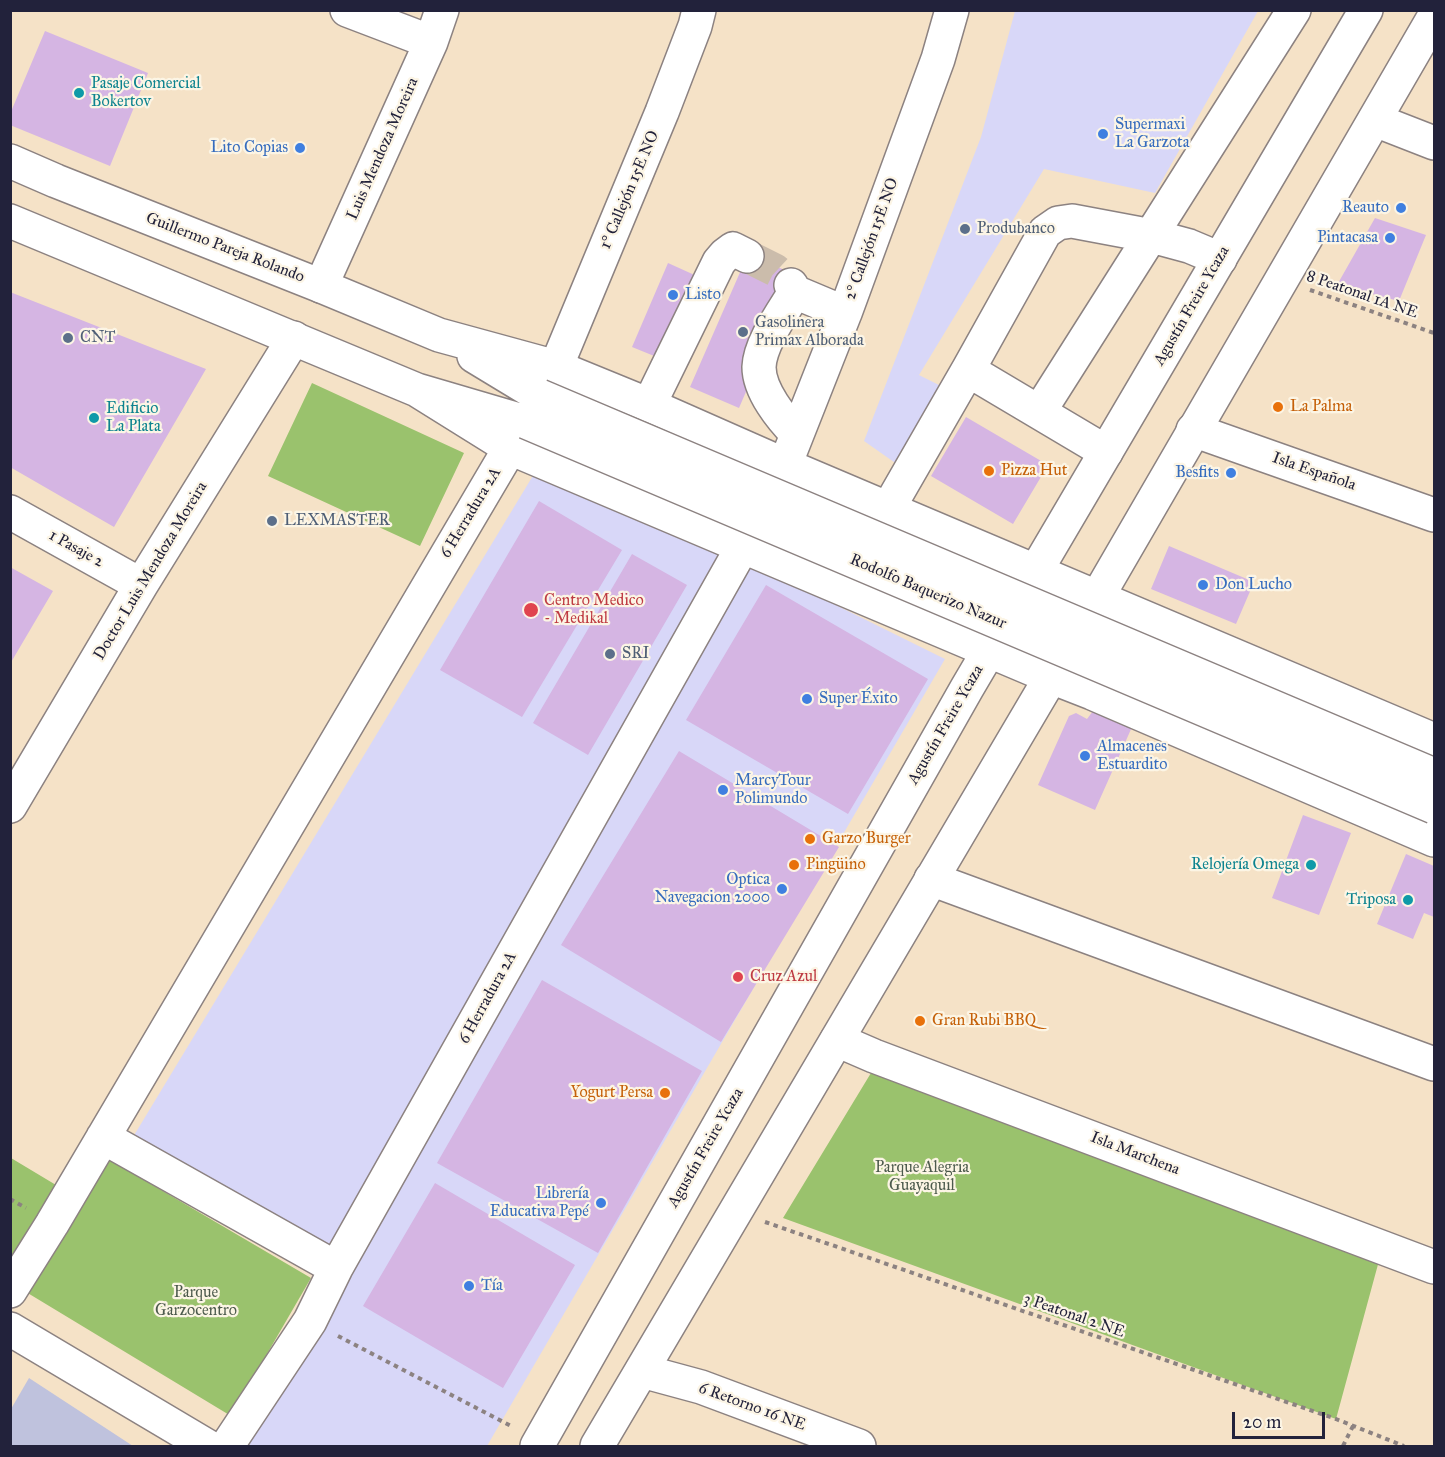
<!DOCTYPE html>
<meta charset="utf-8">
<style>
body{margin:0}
#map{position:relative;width:1445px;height:1457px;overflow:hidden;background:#f5e2c7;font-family:"IM FELL Great Primer",serif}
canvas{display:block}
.frame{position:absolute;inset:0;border:12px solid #22223b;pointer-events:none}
.scale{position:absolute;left:1232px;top:1412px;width:93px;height:27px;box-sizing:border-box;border:3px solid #22223b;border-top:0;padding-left:8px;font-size:18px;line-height:21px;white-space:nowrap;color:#22223b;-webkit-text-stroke:4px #fcf5e5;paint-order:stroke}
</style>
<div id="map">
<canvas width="1445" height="1457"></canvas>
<div class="frame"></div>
<div class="scale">20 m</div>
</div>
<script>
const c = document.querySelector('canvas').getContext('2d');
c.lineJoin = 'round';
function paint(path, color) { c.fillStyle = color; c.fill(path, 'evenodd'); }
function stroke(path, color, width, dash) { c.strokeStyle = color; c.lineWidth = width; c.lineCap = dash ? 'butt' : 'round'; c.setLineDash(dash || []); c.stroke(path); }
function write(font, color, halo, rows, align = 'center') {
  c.font = font + ' "IM FELL Great Primer",serif'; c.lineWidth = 4.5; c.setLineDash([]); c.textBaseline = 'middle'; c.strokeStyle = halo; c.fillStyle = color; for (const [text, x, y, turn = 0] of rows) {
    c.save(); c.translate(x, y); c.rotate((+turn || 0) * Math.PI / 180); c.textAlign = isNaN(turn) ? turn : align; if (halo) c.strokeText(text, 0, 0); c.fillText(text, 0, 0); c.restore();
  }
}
const built = new Path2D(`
 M 1015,11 L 1258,11 L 1155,193 L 1044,169 L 919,375 L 945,388 L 901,467 L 864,441 L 981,137 Z
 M 534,474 L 767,571 L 945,659 L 487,1446 L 245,1446 L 348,1266 L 133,1137 Z`);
const industrial = new Path2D(`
 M 29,1378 L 133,1446 L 11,1446 L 11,1409 Z`);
const green = new Path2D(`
 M 312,383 L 464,453 L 420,546 L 268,476 Z
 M 874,1068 L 1380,1257 L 1336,1419 L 783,1218 Z
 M 11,1158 L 56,1185 L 11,1260 Z
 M 110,1160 L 311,1278 L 231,1416 L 26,1292 Z`);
const building = new Path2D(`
 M 45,31 L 148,73 L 110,166 L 10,125 L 10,114 Z
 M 1375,218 L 1426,235 L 1399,301 L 1337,285 Z
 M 748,254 L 796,275 L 739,408 L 690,387 Z
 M 668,263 L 699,277 L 664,360 L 632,347 Z
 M 10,292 L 206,369 L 114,527 L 10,467 Z
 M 966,417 L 1048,465 L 1013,524 L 931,476 Z
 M 539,501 L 622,550 L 522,717 L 440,670 Z
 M 1169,546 L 1254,582 L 1236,624 L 1151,589 Z
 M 632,554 L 687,585 L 588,755 L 533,723 Z
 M 10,567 L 53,591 L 10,664 Z
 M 766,585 L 928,679 L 848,814 L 686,720 Z
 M 1093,711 L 1132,727 L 1095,810 L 1038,785 L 1069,716 L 1076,713 L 1087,719 Z
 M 679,751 L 839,847 L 721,1042 L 561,945 Z
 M 1303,815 L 1351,833 L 1319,915 L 1272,898 Z
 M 1406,854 L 1434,866 L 1434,917 L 1424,913 L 1413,939 L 1377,924 Z
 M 542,980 L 702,1071 L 598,1253 L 437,1163 Z
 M 435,1183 L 575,1265 L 503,1388 L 363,1306 Z`);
const minorTunnel = new Path2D(`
 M 747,256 L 775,270 L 791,285`);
const path = new Path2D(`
 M 1310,290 L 1434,333
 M 10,1199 L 26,1208
 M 765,1222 L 1336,1419 L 1404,1446
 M 338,1336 L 513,1427
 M 1343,1446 L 1353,1426`);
const minor = new Path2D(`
 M 347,10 L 431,42
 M 1375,120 L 1434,143
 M 791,285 L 795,292 L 845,313
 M 321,286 L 431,42 L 442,10
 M 795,292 C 783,312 760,343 759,367 C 759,391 782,419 797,434
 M 556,367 L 662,112 L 695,26 L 699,10
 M 649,405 L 719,262 L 725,255 L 733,249 L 747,256
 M 1039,412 L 1294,10
 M 1193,430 L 1434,515
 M 1106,452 L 968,370 L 1045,232 L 1058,223 L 1072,221 L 1152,236 L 1189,246 L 1220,259
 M 785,465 L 845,313 L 938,59 L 952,10
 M 888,509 L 968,370
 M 10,512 L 141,585
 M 10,806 L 141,585 L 294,338
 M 931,879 L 1434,1064
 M 837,1040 L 874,1056 L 1434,1267
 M 103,1137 L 336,1268
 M 10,1291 L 52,1224 L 510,448
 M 10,1329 L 207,1446
 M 642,1371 L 701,1387 L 859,1446
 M 227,1446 L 310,1321 L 336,1268 L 743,546`);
const major = new Path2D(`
 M 10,161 L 56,181 L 321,286 L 439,335 L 556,367 L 649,405 L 785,465 L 1434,740
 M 10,221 L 417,390 L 526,422
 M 474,356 L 540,396
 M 417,390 L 510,448 L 1051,677 L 1092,693 L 1434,840
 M 537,1446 L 967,688 L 1366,10
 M 597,1446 L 1051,677 L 1434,17`);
const majorBridge = new Path2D(`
 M 540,396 L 1434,775
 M 526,422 L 1434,807`);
const markers = [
 [79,93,6,"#0f9aa8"],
 [1103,134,6,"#3f7fe0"],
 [300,148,6,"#3f7fe0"],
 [1401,208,6,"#3f7fe0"],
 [965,229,6,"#5c6f8a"],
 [1390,238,6,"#3f7fe0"],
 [673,295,6,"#3f7fe0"],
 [743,332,6,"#5c6f8a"],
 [68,338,6,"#5c6f8a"],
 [1278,407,6,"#e8710a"],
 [94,418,6,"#0f9aa8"],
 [989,471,6,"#e8710a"],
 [1231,473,6,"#3f7fe0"],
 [272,521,6,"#5c6f8a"],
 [1203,585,6,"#3f7fe0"],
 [531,610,8,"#e0444e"],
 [610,654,6,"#5c6f8a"],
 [807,699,6,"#3f7fe0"],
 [1085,756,6,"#3f7fe0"],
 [723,790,6,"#3f7fe0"],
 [810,839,6,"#e8710a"],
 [794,865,6,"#e8710a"],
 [1311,865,6,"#0f9aa8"],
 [782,889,6,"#3f7fe0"],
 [1408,900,6,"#0f9aa8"],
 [738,977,6,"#e0444e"],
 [920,1021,6,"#e8710a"],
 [665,1093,6,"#e8710a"],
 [601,1203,6,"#3f7fe0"],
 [469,1286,6,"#3f7fe0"]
];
const cultureNames = [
 ["Pasaje Comercial",91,84],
 ["Bokertov",91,102],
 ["Edificio",106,409],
 ["La Plata",106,427],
 ["Relojería Omega",1299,865,"right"],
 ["Triposa",1396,900,"right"]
];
const shopNames = [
 ["Supermaxi",1115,125],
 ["La Garzota",1115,143],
 ["Lito Copias",288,148,"right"],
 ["Reauto",1389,208,"right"],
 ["Pintacasa",1378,238,"right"],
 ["Listo",685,295],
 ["Besfits",1219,473,"right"],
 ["Don Lucho",1215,585],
 ["Super Éxito",819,699],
 ["Almacenes",1097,747],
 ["Estuardito",1097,765],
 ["MarcyTour",735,781],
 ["Polimundo",735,799],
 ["Optica",770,880,"right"],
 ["Navegacion 2000",770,898,"right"],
 ["Librería",589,1194,"right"],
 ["Educativa Pepé",589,1212,"right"],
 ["Tía",481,1286]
];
const streetNames = [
 ["Luis Mendoza Moreira",383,149,-66],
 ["1° Callejón 15E NO",630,190,-67],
 ["2° Callejón 15E NO",872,239,-70],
 ["Guillermo Pareja Rolando",225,248,21],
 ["8 Peatonal 1A NE",1362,295,19],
 ["Agustín Freire Ycaza",1192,306,-60],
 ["Isla Española",1314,472,19],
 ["6 Herradura 2A",471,513,-59],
 ["1 Pasaje 2",76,549,29],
 ["Doctor Luis Mendoza Moreira",151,571,-59],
 ["Rodolfo Baquerizo Nazur",928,592,23],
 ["Agustín Freire Ycaza",946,725,-60],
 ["6 Herradura 2A",488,998,-61],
 ["Agustín Freire Ycaza",706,1148,-60],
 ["Isla Marchena",1135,1154,21],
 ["3 Peatonal 2 NE",1074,1316,19],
 ["6 Retorno 16 NE",752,1407,20]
];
const serviceNames = [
 ["Produbanco",977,229],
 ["Gasolinera",755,323],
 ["Primax Alborada",755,341],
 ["CNT",80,338],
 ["LEXMASTER",284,521],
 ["SRI",622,654]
];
const foodNames = [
 ["La Palma",1290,407],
 ["Pizza Hut",1001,471],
 ["Garzo Burger",822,839],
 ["Pingüino",806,865],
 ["Gran Rubi BBQ",932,1021],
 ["Yogurt Persa",653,1093,"right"]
];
const healthNames = [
 ["Centro Medico",544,601],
 ["- Medikal",544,619],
 ["Cruz Azul",750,977]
];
const parkNames = [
 ["Parque Alegria",922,1168],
 ["Guayaquil",922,1186],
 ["Parque",196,1293],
 ["Garzocentro",196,1311]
];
paint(built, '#d8d7f8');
paint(industrial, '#bfc2dd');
paint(green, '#9ac26d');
paint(building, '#d5b5e3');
stroke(minorTunnel, '#cbbcab', 33, [33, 16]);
stroke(minor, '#8c8281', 36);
stroke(major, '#8c8281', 36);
stroke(path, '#8c8281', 4, [4.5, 4.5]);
stroke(minor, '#fff', 33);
stroke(major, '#fff', 33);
stroke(majorBridge, '#8c8281', 36, []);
stroke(majorBridge, '#fff', 33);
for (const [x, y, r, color] of markers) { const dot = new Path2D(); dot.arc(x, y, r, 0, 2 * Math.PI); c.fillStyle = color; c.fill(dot); stroke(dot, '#fcf5e5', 2); }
write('16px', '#0d838f', '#fcf5e5', cultureNames, 'left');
write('16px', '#366cbe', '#fcf5e5', shopNames, 'left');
write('16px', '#22223b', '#fcf5e5', streetNames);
write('16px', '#4e5e75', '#fcf5e5', serviceNames, 'left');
write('16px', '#c56008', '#fcf5e5', foodNames, 'left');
write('16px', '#be3a42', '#fcf5e5', healthNames, 'left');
write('16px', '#4c5a4c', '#fcf5e5', parkNames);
</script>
